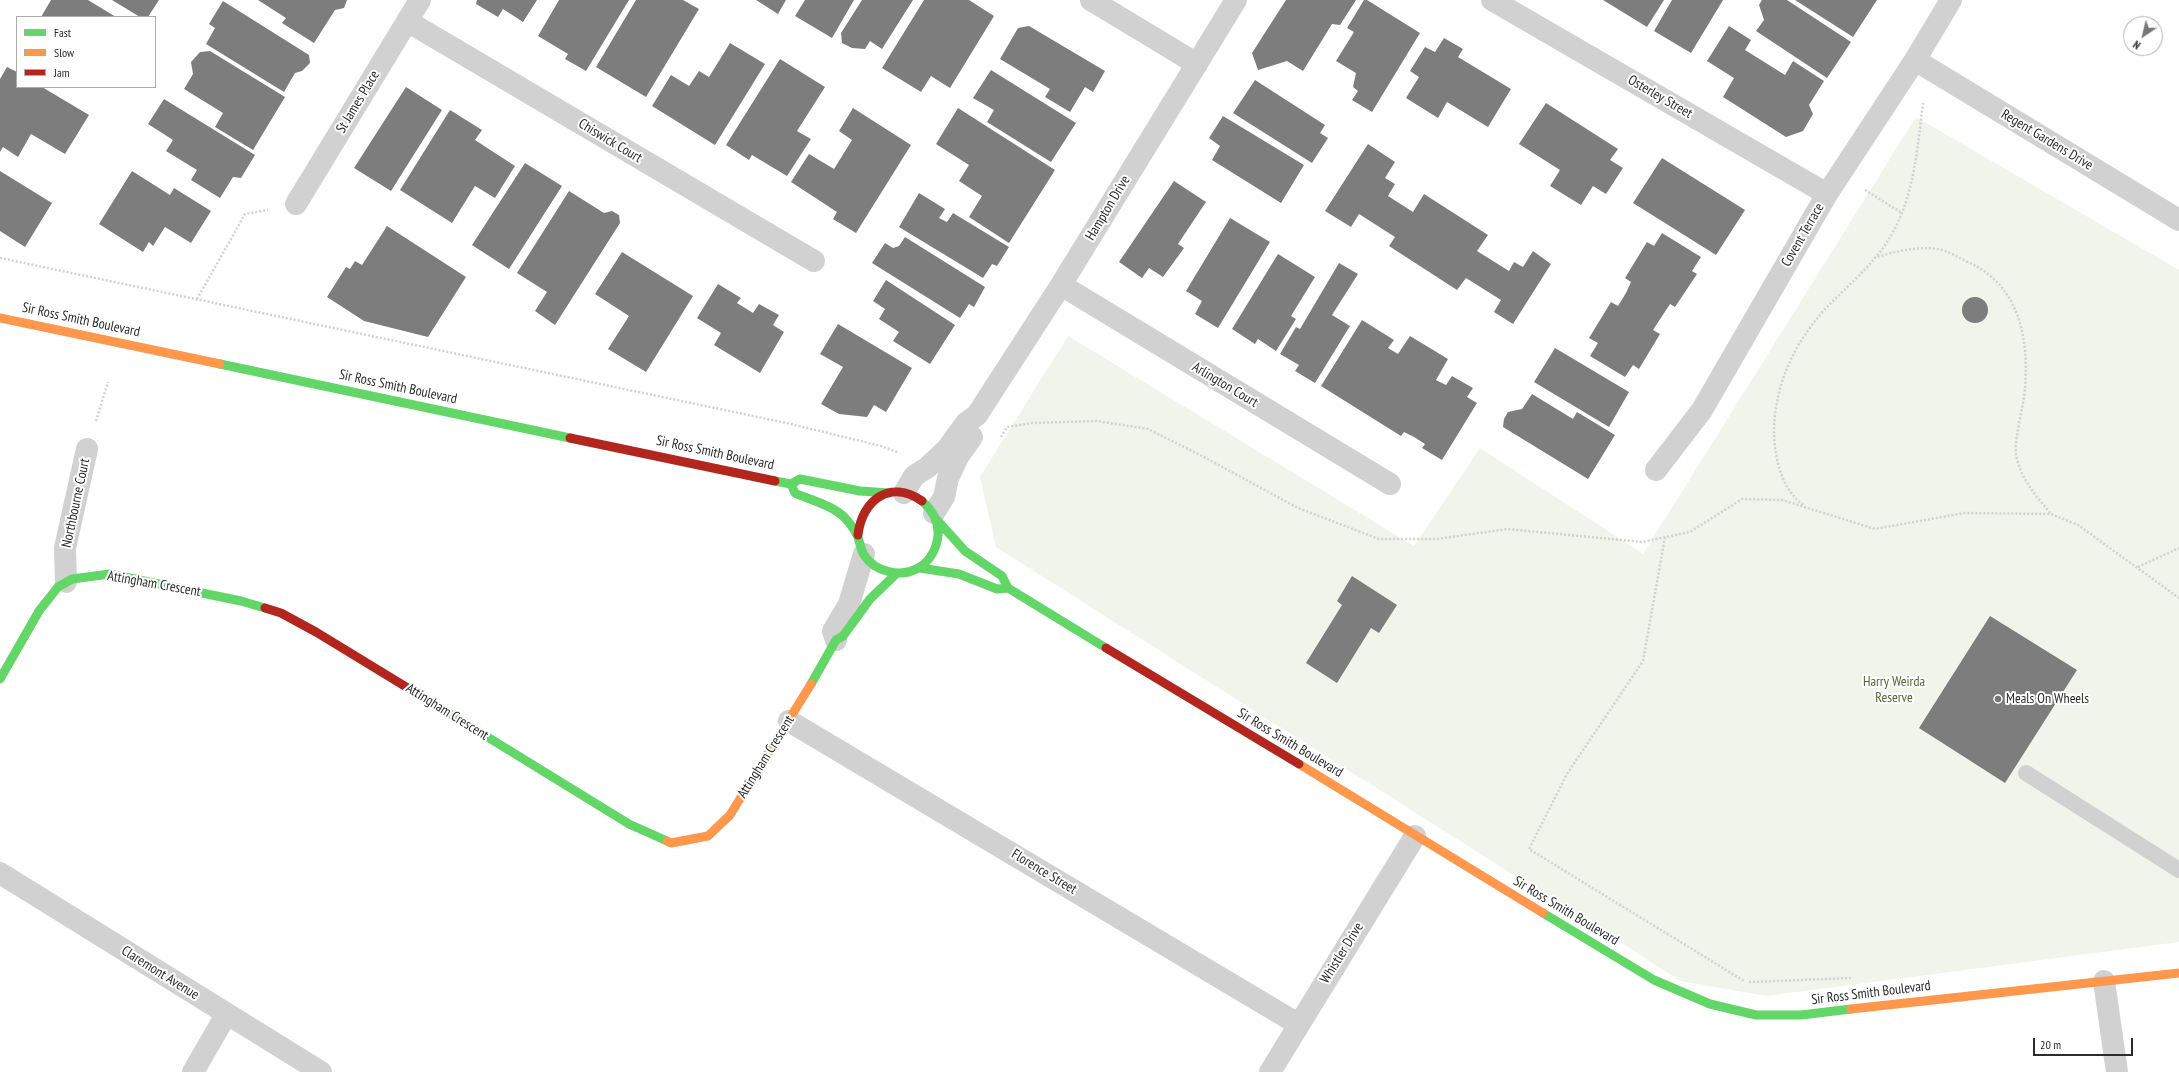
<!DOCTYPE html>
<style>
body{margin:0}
#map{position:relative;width:2179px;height:1072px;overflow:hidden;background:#fff;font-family:"PT Sans Narrow",sans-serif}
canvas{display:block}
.legend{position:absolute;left:16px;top:16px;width:140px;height:72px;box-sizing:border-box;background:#fff;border:1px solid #ababab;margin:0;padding:5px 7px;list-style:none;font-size:12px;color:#2c2c2c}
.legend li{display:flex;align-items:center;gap:8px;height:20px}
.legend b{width:20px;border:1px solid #ababab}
.north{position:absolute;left:2123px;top:16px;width:40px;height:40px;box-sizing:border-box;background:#fff;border:1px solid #ababab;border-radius:50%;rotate:215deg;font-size:11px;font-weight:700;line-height:16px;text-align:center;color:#2c2c2c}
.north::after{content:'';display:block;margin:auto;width:14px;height:18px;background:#767676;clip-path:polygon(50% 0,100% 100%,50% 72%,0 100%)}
.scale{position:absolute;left:2033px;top:1038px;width:100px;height:18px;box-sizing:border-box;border:2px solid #2c2c2c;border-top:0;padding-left:5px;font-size:12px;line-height:14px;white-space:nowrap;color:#2c2c2c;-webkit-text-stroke:3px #fff;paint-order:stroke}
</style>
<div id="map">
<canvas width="2179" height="1072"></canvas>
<ul class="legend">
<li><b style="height:5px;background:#63d668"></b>Fast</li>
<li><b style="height:5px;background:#ff974d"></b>Slow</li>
<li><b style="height:5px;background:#b3261e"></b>Jam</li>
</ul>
<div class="north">N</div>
<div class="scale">20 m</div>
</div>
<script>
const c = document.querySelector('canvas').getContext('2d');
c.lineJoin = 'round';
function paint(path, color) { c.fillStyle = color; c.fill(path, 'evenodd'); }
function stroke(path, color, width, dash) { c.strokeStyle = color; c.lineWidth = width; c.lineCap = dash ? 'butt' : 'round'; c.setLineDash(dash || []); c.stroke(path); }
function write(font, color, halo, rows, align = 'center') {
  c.font = font + ' "PT Sans Narrow",sans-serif'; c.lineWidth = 4; c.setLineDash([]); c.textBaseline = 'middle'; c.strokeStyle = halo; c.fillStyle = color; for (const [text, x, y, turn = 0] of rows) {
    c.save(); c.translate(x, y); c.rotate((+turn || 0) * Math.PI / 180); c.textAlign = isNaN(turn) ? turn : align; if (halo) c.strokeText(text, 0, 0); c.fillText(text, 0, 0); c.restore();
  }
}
const green = new Path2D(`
 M 1916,117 L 2179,270 L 2179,942 L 1766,996 L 1681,981 L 996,547 L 980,477 L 1068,336 L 1414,546 L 1480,448 L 1643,554 Z`);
const building = new Path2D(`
 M 51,0 L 88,0 L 116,17 L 41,17 Z
 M 112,0 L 159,0 L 148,17 L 140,17 Z
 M 258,0 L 347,0 L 344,8 L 335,10 L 314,43 L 282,23 L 286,18 Z
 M 477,0 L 537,0 L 523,22 L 503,9 L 498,17 L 476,4 Z
 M 559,0 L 629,0 L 586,71 L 565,59 L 568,54 L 538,36 Z
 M 636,0 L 683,0 L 699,9 L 646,97 L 596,67 Z
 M 756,0 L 786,0 L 778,14 Z
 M 805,0 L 854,0 L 832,38 L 795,16 Z
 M 862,0 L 913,0 L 882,49 L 870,41 L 865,49 L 852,48 L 842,43 L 841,33 Z
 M 924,0 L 969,0 L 994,16 L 950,88 L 931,76 L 921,92 L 882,68 Z
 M 1286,0 L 1356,0 L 1340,25 L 1332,24 L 1303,71 L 1287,61 L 1258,70 L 1252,53 Z
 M 1364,0 L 1367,0 L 1420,33 L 1372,112 L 1352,100 L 1358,91 L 1353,87 L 1356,73 L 1336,61 L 1354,32 L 1347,28 Z
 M 1603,0 L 1664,0 L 1647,27 Z
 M 1672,0 L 1723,0 L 1691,53 L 1654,31 Z
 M 1762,0 L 1787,0 L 1851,42 L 1827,78 L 1756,31 L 1764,20 L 1759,5 Z
 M 1795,0 L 1877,0 L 1853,37 Z
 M 223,1 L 309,55 L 310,63 L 302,71 L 295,73 L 284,92 L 206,44 L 215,28 L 209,24 Z
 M 1029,26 L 1105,71 L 1093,92 L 1085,87 L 1070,112 L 1045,97 L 1050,89 L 1000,59 L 1018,28 Z
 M 1729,26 L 1751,40 L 1745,50 L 1785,75 L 1793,61 L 1824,81 L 1809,105 L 1813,114 L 1803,131 L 1786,137 L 1723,97 L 1734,78 L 1707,61 Z
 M 1444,38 L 1463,49 L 1458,57 L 1511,89 L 1488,127 L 1447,102 L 1438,118 L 1406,98 L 1419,77 L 1410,71 L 1425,47 L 1435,52 Z
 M 730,43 L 765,64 L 715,145 L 652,106 L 671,75 L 689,86 L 699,71 L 709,77 Z
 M 210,51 L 285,97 L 253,150 L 215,127 L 223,113 L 184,89 L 193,74 L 191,62 L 200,52 Z
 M 780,59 L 825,87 L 797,131 L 811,139 L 787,176 L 752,155 L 749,160 L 726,145 Z
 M 7,67 L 17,72 L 17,87 L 42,87 L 89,115 L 65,154 L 31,134 L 18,157 L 3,147 L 0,152 L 0,79 Z
 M 991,70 L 1076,123 L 1051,162 L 987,122 L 994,110 L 973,98 Z
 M 1255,80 L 1325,125 L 1320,133 L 1328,138 L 1312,163 L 1233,113 Z
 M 406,87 L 442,110 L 391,191 L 354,168 Z
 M 164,99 L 255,155 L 241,178 L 233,177 L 220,198 L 191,180 L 197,170 L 166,151 L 173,140 L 148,124 Z
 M 1546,103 L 1618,149 L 1610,160 L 1623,168 L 1606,194 L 1593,186 L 1581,205 L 1550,186 L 1560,170 L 1519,144 Z
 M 853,108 L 911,145 L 856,233 L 833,219 L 837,212 L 791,182 L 809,154 L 834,169 L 852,140 L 839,131 Z
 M 958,108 L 1055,170 L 1009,243 L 969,217 L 982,196 L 959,181 L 969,165 L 936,144 Z
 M 450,110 L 482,130 L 475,140 L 515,166 L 495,198 L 475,186 L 452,223 L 400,190 Z
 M 1223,116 L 1304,165 L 1281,203 L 1212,160 L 1220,146 L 1209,138 Z
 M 1368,144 L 1395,162 L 1385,178 L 1395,184 L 1388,196 L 1413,212 L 1424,194 L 1488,235 L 1477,251 L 1509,271 L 1514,262 L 1523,267 L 1533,251 L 1551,264 L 1513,324 L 1494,312 L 1501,300 L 1466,278 L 1457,290 L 1389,246 L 1395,237 L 1359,214 L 1351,227 L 1325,211 Z
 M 1662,158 L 1745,210 L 1716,255 L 1633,203 Z
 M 525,163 L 562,186 L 509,269 L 472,245 Z
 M 0,171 L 52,203 L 25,247 L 0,231 Z
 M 132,171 L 170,195 L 174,188 L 211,211 L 191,243 L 165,227 L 153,246 L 149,242 L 143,252 L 99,224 Z
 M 1174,181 L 1206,202 L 1178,244 L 1184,248 L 1163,277 L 1149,268 L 1142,278 L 1119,262 Z
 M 569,191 L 604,213 L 612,211 L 619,215 L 620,223 L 555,325 L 535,311 L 547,292 L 517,273 Z
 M 919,193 L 945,209 L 939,218 L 947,222 L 953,213 L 1009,247 L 997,266 L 992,264 L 983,278 L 899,227 Z
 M 1230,218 L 1270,242 L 1218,328 L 1195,314 L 1202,301 L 1186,291 Z
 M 387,226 L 466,277 L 428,337 L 364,321 L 327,297 L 346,267 L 350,269 L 355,261 L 362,265 Z
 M 1662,233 L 1701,257 L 1692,271 L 1697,274 L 1675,307 L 1670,304 L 1653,330 L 1660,334 L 1639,369 L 1633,365 L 1625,377 L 1590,356 L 1598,343 L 1589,338 L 1611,302 L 1618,306 L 1626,293 L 1631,282 L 1625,278 L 1647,242 L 1654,246 Z
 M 905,237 L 985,287 L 974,307 L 969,304 L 960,318 L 872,263 L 885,243 L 893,248 L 899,246 Z
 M 622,252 L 693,296 L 646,372 L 608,349 L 629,316 L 595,294 Z
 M 1278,254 L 1315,277 L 1291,316 L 1296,319 L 1276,351 L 1258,339 L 1255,344 L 1232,329 Z
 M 1339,263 L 1358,274 L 1332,315 L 1350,326 L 1315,383 L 1295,371 L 1299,365 L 1280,354 L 1296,327 L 1300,329 Z
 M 886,280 L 955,325 L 930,364 L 893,341 L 899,332 L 879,319 L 885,309 L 873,301 Z
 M 718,284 L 741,298 L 737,303 L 753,313 L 759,304 L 779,315 L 773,325 L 784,332 L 760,373 L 714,345 L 721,333 L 697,318 Z
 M1962 310a13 13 0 1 1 26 0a13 13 0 1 1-26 0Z
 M 1362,320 L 1394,340 L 1388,348 L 1398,354 L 1410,336 L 1448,359 L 1436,380 L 1446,385 L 1452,376 L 1473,388 L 1467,397 L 1477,403 L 1442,460 L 1422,448 L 1425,444 L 1414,437 L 1404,432 L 1401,436 L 1321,386 Z
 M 838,324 L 912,368 L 886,412 L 874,405 L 867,417 L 839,414 L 821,404 L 843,367 L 820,354 Z
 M 1555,348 L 1629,392 L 1609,427 L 1534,382 Z
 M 1532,394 L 1573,419 L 1577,412 L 1615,435 L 1588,479 L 1503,427 L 1504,419 L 1508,412 L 1522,409 Z
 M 1352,576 L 1397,605 L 1379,633 L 1371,628 L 1337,683 L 1306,663 L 1342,605 L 1337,601 Z
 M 1990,616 L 2077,670 L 2005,783 L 1919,728 Z`);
const path = new Path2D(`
 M 1865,190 L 1902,213
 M 0,258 L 791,424 L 881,446 L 897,452
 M 1874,258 C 1893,252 1917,246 1937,249 C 1947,250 1959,258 1968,262 C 2019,285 2029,337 2025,388 C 2024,406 2014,438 2016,454 C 2020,478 2036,496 2051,514
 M 197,299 L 245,214 L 268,210
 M 96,421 L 108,382
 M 1001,437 L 1007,427 L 1032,423 L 1097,421 L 1148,429 L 1202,456 L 1298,508 L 1379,539 L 1437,539 L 1507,529 L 1642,542 L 1690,532 L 1742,499 L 1782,500 L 1875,529 L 1964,513 L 2051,514 L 2078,525 L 2179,598
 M 1803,505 C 1785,491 1778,470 1775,447 C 1770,402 1787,356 1815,321 C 1837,293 1868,272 1887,242 C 1914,201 1917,151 1923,103
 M 1665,537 L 1643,661 L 1567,774 L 1529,849 L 1744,981
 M 2138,567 L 2179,548
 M 1749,982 L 1852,978`);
const lane = new Path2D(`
 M 2026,773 L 2179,870`);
const street = new Path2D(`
 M 1091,0 L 1197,64
 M 1492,0 L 1827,194
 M 407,21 L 814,261
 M 1915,60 L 2179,220
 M 296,204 L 420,0
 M 1061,285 L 1390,484
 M 1656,470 L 1702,410 L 1827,194 L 1915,60 L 1951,0
 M 904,493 L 914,476 L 928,467 L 947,449 L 966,423 L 977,415 L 1061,285 L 1236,0
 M 934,513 L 944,497 L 948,478 L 958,457 L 972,437
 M 66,582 L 65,548 L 87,449
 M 836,640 L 833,631 L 849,604 L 864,554
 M 789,721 L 1298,1024
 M 0,873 L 321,1072
 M 2104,981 L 2117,1072
 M 193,1072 L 226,1015
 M 1270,1072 L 1415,836`);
const fast = new Path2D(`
 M 220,364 L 570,438
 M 775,481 L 791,484 L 800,479 L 860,491 L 889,493
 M 791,484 L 795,493 C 810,500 832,505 844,517 C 849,522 854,529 857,535 C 860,541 860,548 864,555 C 875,572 901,578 918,568 C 930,562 937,548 938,535 C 939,521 932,510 922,501
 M 937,520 L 965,551 L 1002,576 L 1008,588 L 1106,648
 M 920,568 L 959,574 L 997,589 L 1008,588
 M 0,679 L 39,611 L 58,587 L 72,579 L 110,574 L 241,601 L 265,608
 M 811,684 L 836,640 L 843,636 L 870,599 L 896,574
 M 416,693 L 629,824 L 667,841
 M 1543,913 L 1654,980 L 1710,1004 L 1756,1015 L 1801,1015 L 1851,1009`);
const slow = new Path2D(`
 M 0,318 L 220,364
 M 1299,764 L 1543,913
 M 667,841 L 671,843 L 708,836 L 730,815 L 811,684
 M 1851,1009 L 2179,973`);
const jam = new Path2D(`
 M 570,438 L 775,481
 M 858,535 C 862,500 890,479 922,501
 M 265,608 L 281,613 L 316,632 L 416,693
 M 1106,648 L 1299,764`);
const markers = [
 [1998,699,4,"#767676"]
];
const streetNames = [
 ["Osterley Street",1660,97,30],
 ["St James Place",358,102,-59],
 ["Regent Gardens Drive",2047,140,31],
 ["Chiswick Court",610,141,31],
 ["Hampton Drive",1108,208,-59],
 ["Covent Terrace",1803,235,-60],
 ["Sir Ross Smith Boulevard",81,320,12],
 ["Arlington Court",1225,385,31],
 ["Sir Ross Smith Boulevard",398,387,12],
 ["Sir Ross Smith Boulevard",715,453,12],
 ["Northbourne Court",76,503,-78],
 ["Attingham Crescent",154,584,10],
 ["Attingham Crescent",447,712,32],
 ["Sir Ross Smith Boulevard",1290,743,31],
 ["Attingham Crescent",766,757,-58],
 ["Florence Street",1044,872,31],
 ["Sir Ross Smith Boulevard",1566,911,31],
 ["Whistler Drive",1342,953,-58],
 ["Claremont Avenue",160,973,32],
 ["Sir Ross Smith Boulevard",1871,993,-7]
];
const parkNames = [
 ["Harry Weirda",1894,682],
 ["Reserve",1894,698]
];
const poiNames = [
 ["Meals On Wheels",2006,699]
];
paint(green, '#f0f4ea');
paint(building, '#7d7d7d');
stroke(path, '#d1d1d1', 2.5, [2, 2]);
stroke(lane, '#d1d1d1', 16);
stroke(street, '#d1d1d1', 22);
stroke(fast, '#63d668', 9);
stroke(slow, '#ff974d', 9);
stroke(jam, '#b3261e', 9);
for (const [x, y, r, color] of markers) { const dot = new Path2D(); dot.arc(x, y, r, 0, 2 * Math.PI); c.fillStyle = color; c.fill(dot); stroke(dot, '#fff', 1.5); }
write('14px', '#2c2c2c', '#fff', streetNames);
write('14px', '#526937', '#fff', parkNames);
write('14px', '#2c2c2c', '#fff', poiNames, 'left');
</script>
